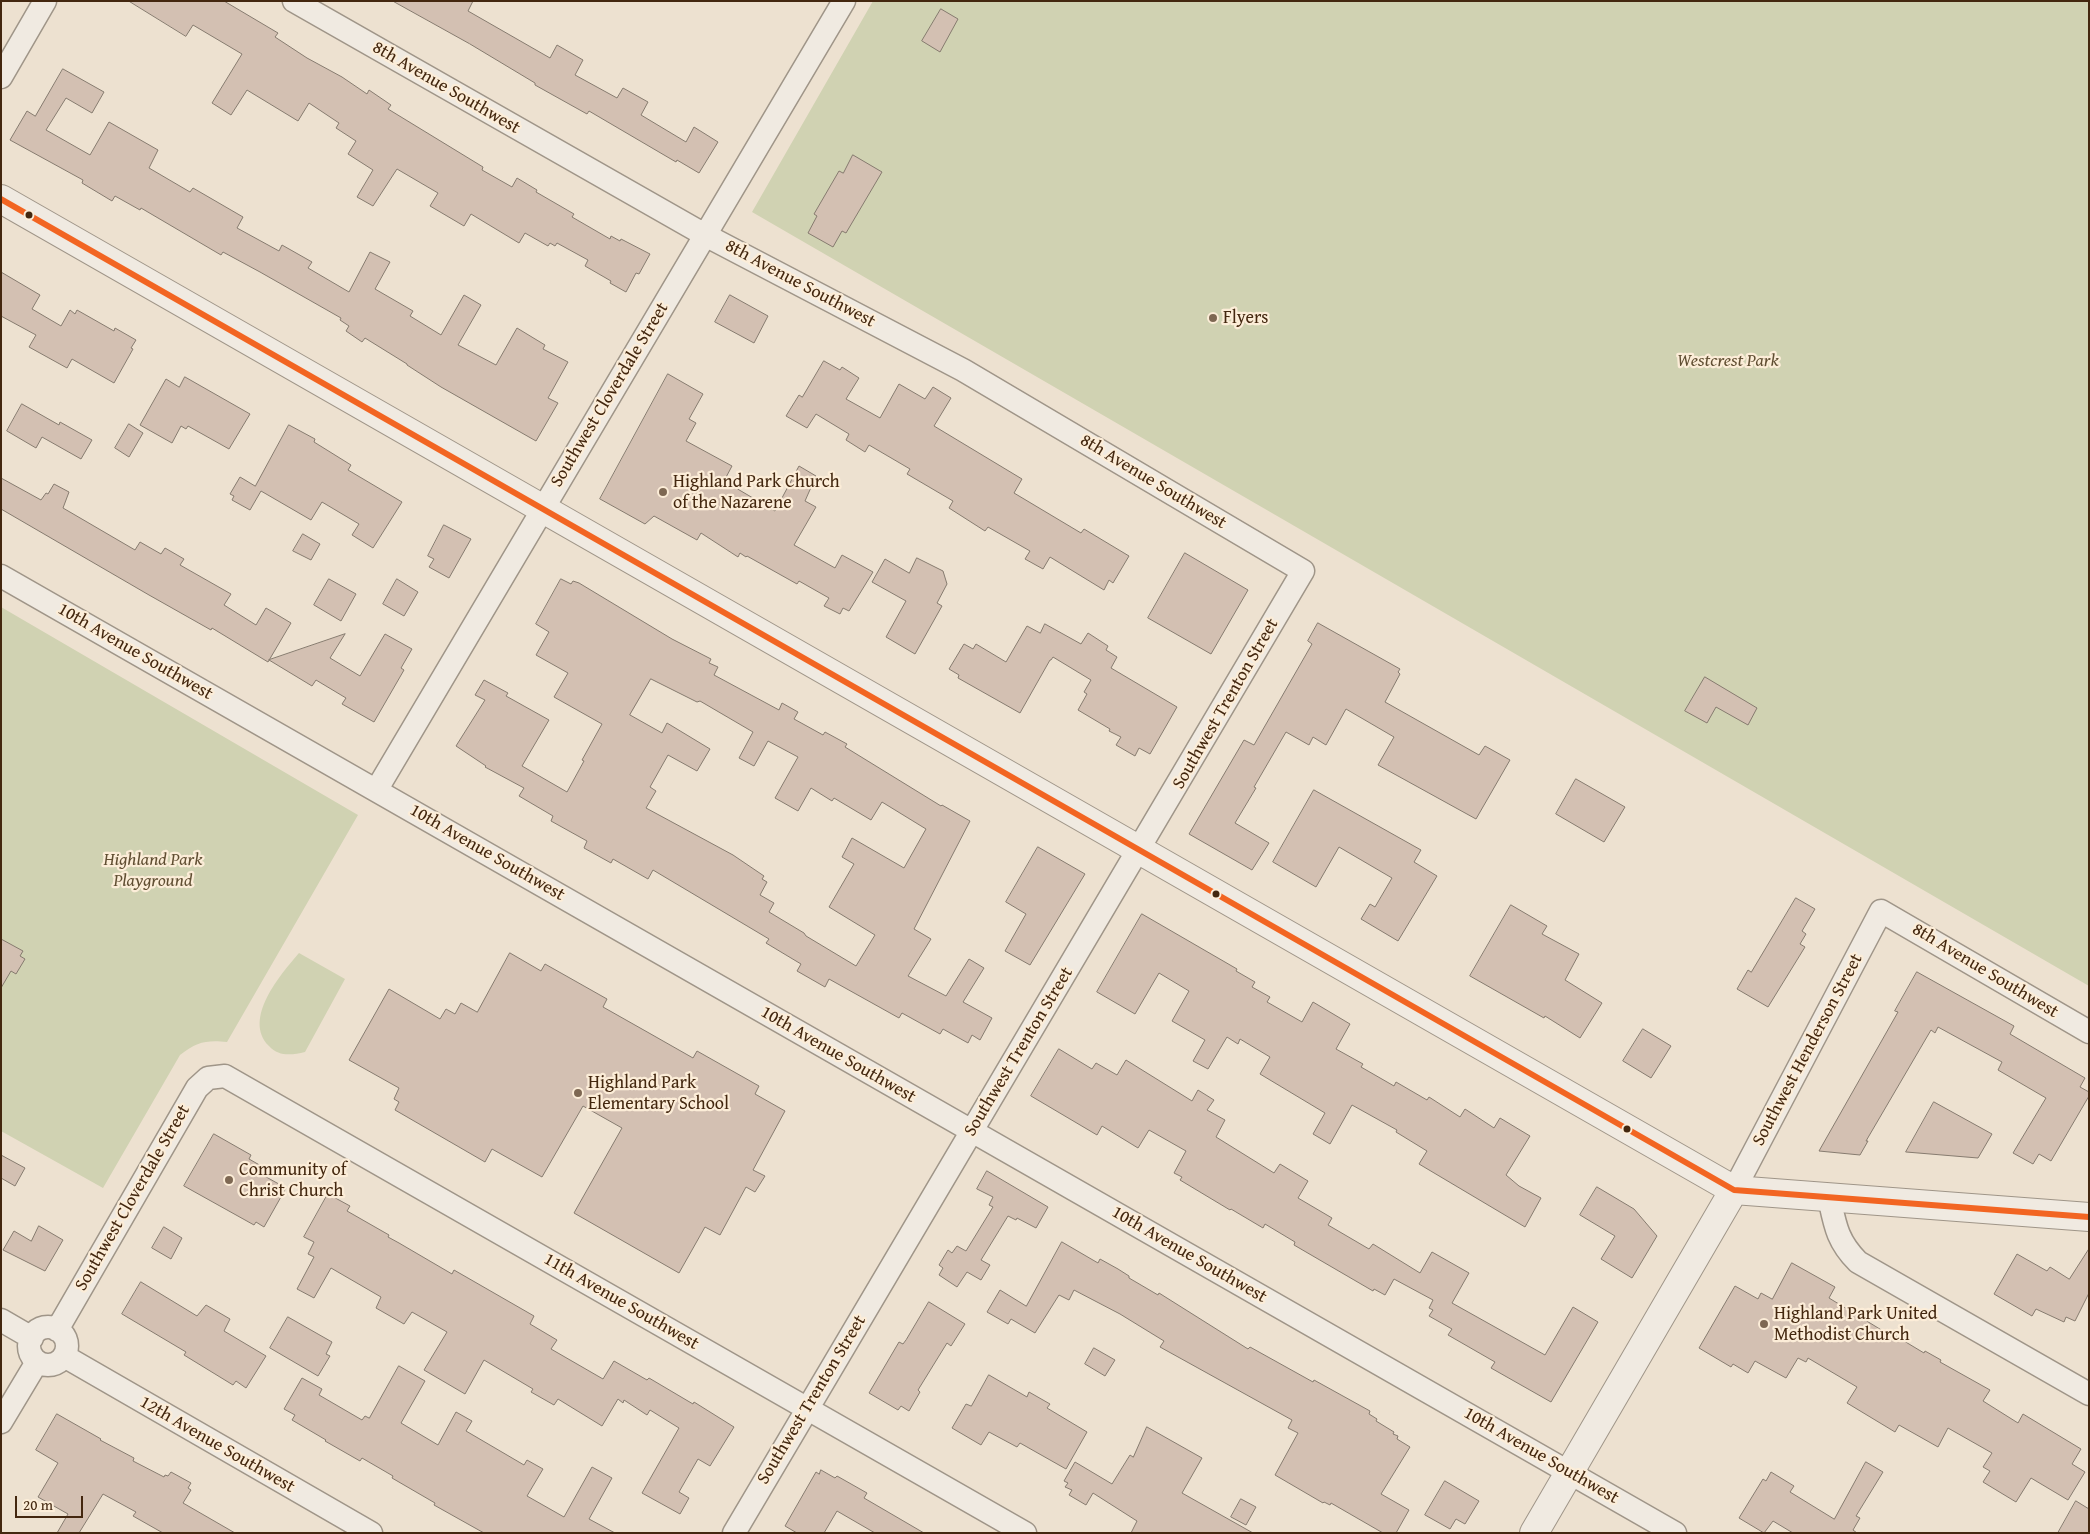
<!DOCTYPE html>
<style>
body{margin:0}
#map{position:relative;width:2090px;height:1534px;overflow:hidden;background:#ede1d0;font-family:"Gentium Book Plus",serif}
canvas{display:block}
.frame{position:absolute;inset:0;border:2px solid #43270f;pointer-events:none}
.scale{position:absolute;left:15px;top:1496px;width:68px;height:22px;box-sizing:border-box;border:2px solid #43270f;border-top:0;padding-left:6px;font-size:15px;line-height:18px;white-space:nowrap;color:#43270f;-webkit-text-stroke:4px #fcedd8;paint-order:stroke}
</style>
<div id="map">
<canvas width="2090" height="1534"></canvas>
<div class="frame"></div>
<div class="scale">20 m</div>
</div>
<script>
const c = document.querySelector('canvas').getContext('2d');
c.lineJoin = 'round';
function paint(path, color) { c.fillStyle = color; c.fill(path, 'evenodd'); }
function stroke(path, color, width, dash) { c.strokeStyle = color; c.lineWidth = width; c.lineCap = dash ? 'butt' : 'round'; c.setLineDash(dash || []); c.stroke(path); }
function write(font, color, halo, rows, align = 'center') {
  c.font = font + ' "Gentium Book Plus",serif'; c.lineWidth = 4.5; c.setLineDash([]); c.textBaseline = 'middle'; c.strokeStyle = halo; c.fillStyle = color; for (const [text, x, y, turn = 0] of rows) {
    c.save(); c.translate(x, y); c.rotate((+turn || 0) * Math.PI / 180); c.textAlign = isNaN(turn) ? turn : align; if (halo) c.strokeText(text, 0, 0); c.fillText(text, 0, 0); c.restore();
  }
}
const green = new Path2D(`
 M 873,1 L 2089,1 L 2089,986 L 752,212 Z
 M 1,607 L 358,815 L 227,1042 C 206,1040 197,1042 180,1055 L 103,1188 L 1,1131 Z
 M 299,953 L 345,979 L 305,1052 C 292,1055 279,1057 269,1046 C 242,1019 281,974 299,953 Z`);
const building = new Path2D(`
 M 129,1 L 224,1 L 278,33 L 275,37 L 307,58 L 342,77 L 367,94 L 369,90 L 391,105 L 388,109 L 483,167 L 482,170 L 512,187 L 517,178 L 537,190 L 536,192 L 574,214 L 572,217 L 610,239 L 611,236 L 620,241 L 621,239 L 650,254 L 639,274 L 636,273 L 626,292 L 610,283 L 611,281 L 585,266 L 588,260 L 557,243 L 555,246 L 550,243 L 548,246 L 525,233 L 519,243 L 471,214 L 464,226 L 430,206 L 438,193 L 397,169 L 373,206 L 357,197 L 373,170 L 348,154 L 356,141 L 336,128 L 339,123 L 309,103 L 298,121 L 247,90 L 231,115 L 212,103 L 242,54 L 193,25 L 186,36 Z
 M 393,1 L 473,1 L 468,11 L 550,58 L 557,45 L 583,60 L 575,75 L 617,98 L 623,88 L 648,102 L 641,115 L 686,142 L 694,127 L 718,142 L 699,173 L 677,160 L 676,162 L 589,111 L 587,114 L 535,85 L 535,83 L 470,44 Z
 M 941,9 L 958,19 L 940,52 L 922,41 Z
 M 63,69 L 104,92 L 92,113 L 66,98 L 46,130 L 90,155 L 109,122 L 158,150 L 149,168 L 190,192 L 193,188 L 243,217 L 237,228 L 279,251 L 282,245 L 312,262 L 308,268 L 349,292 L 370,252 L 390,262 L 375,289 L 413,311 L 410,316 L 441,335 L 464,295 L 481,305 L 458,345 L 496,365 L 517,328 L 545,345 L 543,349 L 568,362 L 548,398 L 558,403 L 536,441 L 441,387 L 407,365 L 407,364 L 365,338 L 362,342 L 346,331 L 349,326 L 340,320 L 341,318 L 260,272 L 223,252 L 221,255 L 141,208 L 140,210 L 115,196 L 112,201 L 82,183 L 83,180 L 10,140 L 27,111 L 35,116 Z
 M 853,155 L 882,172 L 846,233 L 842,231 L 833,247 L 808,233 L 817,216 L 814,214 L 839,171 L 843,173 Z
 M 1,272 L 40,295 L 32,309 L 61,326 L 70,310 L 75,314 L 77,310 L 114,331 L 115,328 L 136,340 L 131,348 L 133,349 L 114,383 L 72,359 L 67,368 L 29,347 L 36,335 L 1,316 Z
 M 730,295 L 768,316 L 754,343 L 715,322 Z
 M 824,361 L 840,370 L 842,367 L 859,378 L 846,399 L 880,418 L 899,384 L 925,399 L 933,387 L 951,398 L 934,426 L 1022,479 L 1014,493 L 1081,533 L 1084,529 L 1129,556 L 1113,583 L 1109,580 L 1104,590 L 1050,557 L 1043,569 L 1025,559 L 1030,551 L 988,527 L 985,531 L 949,508 L 953,501 L 907,474 L 910,469 L 869,445 L 865,452 L 846,440 L 849,434 L 816,414 L 807,428 L 786,416 L 799,395 L 802,397 Z
 M 668,374 L 703,394 L 689,419 L 696,423 L 686,441 L 732,466 L 724,481 L 775,511 L 799,466 L 816,476 L 805,501 L 816,507 L 794,545 L 835,568 L 842,555 L 873,572 L 849,611 L 843,608 L 840,614 L 824,606 L 829,598 L 799,581 L 797,584 L 747,556 L 746,557 L 740,553 L 738,557 L 701,533 L 697,540 L 654,516 L 645,524 L 600,499 Z
 M 185,377 L 250,414 L 229,449 L 188,426 L 186,429 L 181,426 L 172,443 L 140,425 L 166,379 L 179,387 Z
 M 22,404 L 59,425 L 60,422 L 92,440 L 81,459 L 42,437 L 36,448 L 7,431 Z
 M 129,424 L 143,433 L 129,457 L 115,448 Z
 M 289,425 L 315,439 L 314,442 L 351,465 L 348,470 L 402,502 L 373,548 L 352,535 L 359,524 L 322,502 L 311,520 L 261,491 L 250,510 L 232,500 L 234,496 L 230,494 L 240,477 L 255,486 Z
 M 1,478 L 41,500 L 46,493 L 48,494 L 54,484 L 69,492 L 63,508 L 135,550 L 140,542 L 161,554 L 165,548 L 184,559 L 180,565 L 231,594 L 224,605 L 256,625 L 266,608 L 291,623 L 268,662 L 212,628 L 211,630 L 149,595 L 1,509 Z
 M 444,525 L 471,539 L 449,578 L 429,567 L 434,559 L 428,556 Z
 M 303,534 L 320,544 L 311,560 L 293,551 Z
 M 1185,553 L 1248,590 L 1211,654 L 1148,618 Z
 M 917,558 L 943,571 L 947,584 L 937,603 L 942,606 L 915,654 L 886,637 L 906,601 L 872,582 L 885,559 L 909,573 Z
 M 329,579 L 356,594 L 341,621 L 314,605 Z
 M 397,579 L 418,592 L 404,616 L 383,604 Z
 M 561,579 L 571,584 L 573,581 L 579,583 L 672,639 L 711,659 L 709,663 L 718,667 L 714,675 L 779,710 L 782,703 L 798,712 L 794,719 L 823,735 L 825,732 L 847,744 L 845,747 L 941,806 L 942,805 L 970,821 L 914,929 L 931,939 L 908,976 L 946,996 L 969,959 L 984,968 L 963,1002 L 992,1018 L 980,1040 L 972,1035 L 968,1043 L 943,1029 L 940,1034 L 902,1013 L 899,1018 L 829,979 L 825,987 L 797,971 L 801,964 L 766,943 L 769,939 L 653,870 L 648,879 L 613,859 L 611,863 L 584,848 L 587,841 L 551,821 L 553,816 L 519,796 L 524,788 L 485,767 L 486,766 L 456,746 L 485,700 L 475,695 L 484,680 L 508,693 L 506,696 L 549,720 L 522,766 L 567,792 L 584,761 L 582,760 L 602,724 L 554,697 L 568,673 L 536,655 L 549,632 L 536,624 ZM 651,679 L 697,702 L 700,701 L 753,732 L 739,758 L 754,766 L 768,741 L 798,757 L 775,798 L 798,811 L 811,788 L 832,801 L 834,798 L 871,820 L 882,802 L 926,829 L 904,868 L 852,838 L 842,857 L 854,864 L 829,907 L 875,935 L 856,966 L 806,936 L 804,933 L 769,912 L 774,903 L 760,895 L 767,882 L 762,879 L 764,876 L 733,855 L 646,808 L 656,791 L 650,787 L 668,755 L 697,771 L 710,749 L 667,723 L 662,733 L 630,715 Z
 M 1318,623 L 1400,669 L 1398,672 L 1400,674 L 1385,702 L 1479,755 L 1485,746 L 1510,760 L 1476,819 L 1378,765 L 1394,737 L 1346,709 L 1326,745 L 1313,737 L 1309,745 L 1286,732 L 1254,787 L 1256,788 L 1235,823 L 1269,843 L 1252,870 L 1189,834 L 1244,740 L 1254,745 L 1312,644 L 1308,641 Z
 M 1045,624 L 1081,644 L 1088,633 L 1108,646 L 1106,650 L 1117,657 L 1111,668 L 1177,707 L 1150,754 L 1139,748 L 1135,756 L 1116,745 L 1121,737 L 1109,731 L 1110,729 L 1078,710 L 1087,694 L 1084,692 L 1091,680 L 1053,657 L 1051,660 L 1050,660 L 1020,713 L 958,678 L 959,675 L 949,669 L 964,644 L 973,649 L 976,644 L 1006,662 L 1027,626 L 1040,633 Z
 M 345,634 L 330,658 L 360,676 L 385,634 L 412,649 L 401,668 L 404,670 L 374,722 L 342,704 L 346,698 L 316,680 L 312,686 L 269,660 Z
 M 1705,677 L 1757,708 L 1748,725 L 1716,707 L 1707,723 L 1685,711 Z
 M 1576,779 L 1625,807 L 1604,842 L 1556,814 Z
 M 1314,790 L 1421,850 L 1414,862 L 1437,876 L 1398,941 L 1361,919 L 1370,904 L 1375,907 L 1392,878 L 1339,847 L 1316,887 L 1273,862 Z
 M 1038,847 L 1085,874 L 1030,965 L 1005,951 L 1026,914 L 1006,902 Z
 M 1796,898 L 1815,909 L 1802,931 L 1806,934 L 1800,944 L 1805,947 L 1768,1007 L 1737,989 L 1748,970 L 1751,972 Z
 M 1511,905 L 1547,926 L 1542,934 L 1579,954 L 1565,980 L 1602,1003 L 1580,1038 L 1545,1016 L 1544,1018 L 1470,976 Z
 M 1142,914 L 1237,969 L 1236,971 L 1255,982 L 1252,987 L 1270,997 L 1267,1002 L 1302,1022 L 1313,1002 L 1350,1024 L 1336,1049 L 1363,1064 L 1361,1067 L 1394,1086 L 1396,1082 L 1427,1100 L 1429,1097 L 1460,1117 L 1465,1109 L 1494,1128 L 1500,1118 L 1530,1136 L 1506,1175 L 1519,1186 L 1541,1198 L 1525,1227 L 1419,1164 L 1427,1151 L 1396,1132 L 1397,1130 L 1352,1105 L 1330,1144 L 1313,1134 L 1325,1113 L 1260,1074 L 1270,1057 L 1240,1039 L 1238,1044 L 1227,1037 L 1208,1069 L 1193,1061 L 1205,1040 L 1172,1021 L 1189,991 L 1159,973 L 1135,1014 L 1097,992 Z
 M 1,939 L 23,951 L 20,956 L 25,959 L 16,974 L 11,971 L 1,988 Z
 M 510,953 L 541,971 L 545,964 L 607,999 L 603,1007 L 649,1033 L 693,1058 L 697,1051 L 759,1086 L 755,1094 L 785,1111 L 753,1170 L 765,1176 L 755,1192 L 746,1187 L 720,1235 L 705,1227 L 679,1273 L 574,1213 L 622,1128 L 583,1106 L 542,1177 L 492,1149 L 485,1162 L 395,1110 L 399,1102 L 394,1099 L 399,1088 L 349,1060 L 389,989 L 440,1019 L 446,1009 L 455,1014 L 461,1003 L 477,1012 Z
 M 1917,972 L 2014,1026 L 2010,1034 L 2085,1078 L 2080,1087 L 2089,1092 L 2089,1096 L 2051,1161 L 2039,1154 L 2033,1164 L 2013,1153 L 2046,1098 L 1998,1070 L 2002,1062 L 1938,1027 L 1935,1033 L 1931,1030 L 1866,1141 L 1868,1141 L 1860,1155 L 1819,1151 L 1898,1012 L 1895,1011 Z
 M 1643,1029 L 1671,1046 L 1651,1078 L 1623,1061 Z
 M 1059,1049 L 1092,1069 L 1096,1063 L 1117,1075 L 1126,1060 L 1192,1101 L 1198,1090 L 1214,1100 L 1207,1110 L 1225,1120 L 1216,1137 L 1274,1173 L 1280,1164 L 1308,1181 L 1298,1198 L 1332,1218 L 1328,1225 L 1369,1249 L 1373,1244 L 1420,1273 L 1432,1252 L 1469,1273 L 1452,1303 L 1545,1355 L 1573,1307 L 1598,1322 L 1551,1402 L 1491,1368 L 1495,1362 L 1448,1335 L 1452,1329 L 1429,1316 L 1433,1310 L 1429,1308 L 1433,1300 L 1394,1279 L 1385,1295 L 1374,1289 L 1373,1291 L 1294,1245 L 1295,1242 L 1265,1224 L 1263,1228 L 1231,1209 L 1230,1210 L 1180,1180 L 1182,1177 L 1174,1173 L 1186,1151 L 1149,1130 L 1138,1148 L 1102,1126 L 1097,1135 L 1031,1096 Z
 M 1934,1102 L 1992,1134 L 1978,1158 L 1906,1152 Z
 M 214,1134 L 251,1155 L 249,1159 L 263,1167 L 259,1173 L 286,1188 L 264,1227 L 256,1222 L 254,1225 L 184,1186 Z
 M 1,1155 L 25,1168 L 15,1186 L 1,1178 Z
 M 987,1171 L 1048,1207 L 1036,1228 L 1017,1218 L 1016,1220 L 1008,1216 L 981,1260 L 990,1265 L 981,1280 L 967,1272 L 957,1287 L 939,1275 L 943,1268 L 939,1265 L 948,1250 L 952,1253 L 957,1246 L 966,1251 L 993,1207 L 989,1205 L 993,1197 L 977,1189 Z
 M 1597,1187 L 1634,1209 L 1657,1236 L 1632,1278 L 1601,1259 L 1615,1236 L 1580,1215 Z
 M 328,1194 L 350,1206 L 347,1211 L 389,1235 L 388,1237 L 399,1243 L 452,1274 L 454,1270 L 534,1316 L 530,1324 L 557,1340 L 551,1349 L 603,1379 L 614,1361 L 647,1380 L 649,1378 L 693,1404 L 694,1402 L 734,1427 L 710,1466 L 698,1459 L 679,1492 L 689,1498 L 680,1514 L 642,1493 L 679,1428 L 650,1410 L 647,1415 L 624,1400 L 623,1403 L 618,1399 L 602,1426 L 558,1399 L 554,1405 L 531,1392 L 533,1389 L 484,1360 L 465,1394 L 424,1370 L 447,1332 L 412,1312 L 404,1324 L 376,1308 L 381,1297 L 331,1268 L 314,1298 L 297,1289 L 314,1257 L 308,1254 L 314,1242 L 304,1237 Z
 M 39,1226 L 63,1240 L 45,1271 L 3,1250 L 14,1231 L 31,1241 Z
 M 164,1227 L 182,1238 L 171,1259 L 152,1248 Z
 M 1062,1242 L 1098,1263 L 1100,1259 L 1118,1269 L 1129,1276 L 1129,1278 L 1158,1295 L 1159,1293 L 1248,1349 L 1250,1347 L 1313,1382 L 1314,1380 L 1370,1411 L 1369,1414 L 1377,1419 L 1376,1421 L 1394,1432 L 1393,1434 L 1398,1436 L 1397,1439 L 1410,1447 L 1381,1494 L 1409,1510 L 1396,1533 L 1383,1533 L 1331,1503 L 1330,1505 L 1324,1502 L 1323,1503 L 1275,1475 L 1298,1433 L 1288,1428 L 1292,1420 L 1160,1347 L 1164,1341 L 1120,1314 L 1074,1290 L 1069,1300 L 1059,1295 L 1035,1333 L 1011,1319 L 1008,1324 L 987,1312 L 1000,1290 L 1026,1306 Z
 M 2089,1249 L 2089,1293 L 2075,1321 L 2066,1317 L 2064,1322 L 2036,1309 L 2032,1316 L 1994,1294 L 2017,1254 L 2047,1271 L 2050,1267 L 2069,1279 Z
 M 1792,1263 L 1835,1287 L 1829,1298 L 1888,1334 L 1889,1332 L 1924,1353 L 1925,1351 L 1941,1360 L 1940,1362 L 1990,1390 L 1983,1401 L 2018,1423 L 2023,1414 L 2081,1449 L 2072,1464 L 2085,1472 L 2068,1500 L 2031,1478 L 2016,1502 L 1983,1482 L 1990,1471 L 1983,1467 L 1992,1453 L 1948,1428 L 1938,1447 L 1899,1425 L 1895,1432 L 1847,1403 L 1857,1387 L 1808,1358 L 1806,1362 L 1798,1358 L 1786,1378 L 1755,1361 L 1748,1373 L 1733,1364 L 1731,1367 L 1699,1348 L 1735,1286 L 1758,1299 L 1761,1293 L 1772,1299 Z
 M 141,1282 L 197,1316 L 206,1305 L 230,1319 L 224,1331 L 266,1356 L 246,1388 L 236,1381 L 233,1385 L 184,1355 L 186,1352 L 122,1314 Z
 M 929,1302 L 965,1324 L 951,1346 L 947,1343 L 918,1390 L 920,1392 L 909,1411 L 901,1406 L 898,1410 L 869,1393 L 899,1342 L 903,1344 L 906,1340 Z
 M 288,1317 L 332,1342 L 326,1354 L 330,1356 L 318,1376 L 270,1348 Z
 M 1094,1348 L 1115,1360 L 1105,1376 L 1085,1364 Z
 M 399,1366 L 425,1381 L 401,1423 L 438,1445 L 456,1412 L 472,1421 L 466,1431 L 524,1465 L 527,1460 L 543,1469 L 527,1496 L 564,1517 L 592,1467 L 612,1478 L 589,1519 L 615,1533 L 484,1533 L 434,1505 L 435,1503 L 392,1478 L 393,1476 L 362,1458 L 360,1461 L 325,1441 L 326,1440 L 292,1420 L 295,1415 L 284,1409 L 302,1378 L 322,1389 L 319,1395 L 362,1420 L 365,1416 L 369,1418 Z
 M 989,1375 L 1027,1397 L 1029,1392 L 1050,1404 L 1047,1408 L 1087,1432 L 1066,1469 L 1020,1443 L 1017,1447 L 989,1432 L 981,1445 L 952,1428 L 966,1404 L 971,1406 Z
 M 57,1414 L 101,1439 L 100,1440 L 134,1458 L 133,1461 L 164,1477 L 165,1475 L 168,1476 L 171,1472 L 191,1483 L 188,1488 L 191,1490 L 183,1503 L 235,1533 L 163,1533 L 133,1516 L 136,1512 L 103,1494 L 79,1533 L 57,1533 L 68,1514 L 38,1497 L 58,1463 L 36,1450 Z
 M 1147,1427 L 1202,1458 L 1182,1493 L 1253,1533 L 1131,1533 L 1137,1521 L 1093,1493 L 1086,1505 L 1069,1495 L 1072,1490 L 1065,1487 L 1068,1483 L 1064,1481 L 1075,1462 L 1112,1484 L 1130,1455 L 1133,1457 Z
 M 1866,1462 L 1883,1472 L 1856,1516 L 1860,1518 L 1853,1530 L 1857,1533 L 1793,1533 L 1773,1521 L 1764,1533 L 1739,1518 L 1763,1479 L 1766,1481 L 1771,1472 L 1794,1486 L 1790,1492 L 1834,1519 Z
 M 821,1470 L 835,1478 L 837,1476 L 867,1493 L 864,1498 L 924,1533 L 875,1533 L 837,1511 L 824,1533 L 797,1533 L 785,1526 L 816,1472 L 819,1474 Z
 M 1445,1481 L 1479,1501 L 1465,1524 L 1456,1519 L 1450,1529 L 1425,1515 Z
 M 1241,1499 L 1256,1507 L 1246,1525 L 1231,1517 Z
 M 2076,1501 L 2089,1509 L 2089,1533 L 2058,1533 Z`);
const minor = new Path2D(`
 M 294,1 L 705,235 L 963,370 L 1303,571 L 734,1533
 M 1,77 L 45,1
 M 1,576 L 1675,1533
 M 377,789 L 844,1
 M 1734,1190 L 1881,911 L 2089,1032
 M 1829,1197 C 1835,1225 1837,1241 1858,1262 L 2089,1394
 M 1,1320 L 32,1338
 M29 1346a19 19 0 1 1 38 0a19 19 0 1 1-38 0Z
 M 57,1330 L 197,1088 L 208,1078 L 225,1076 L 1025,1533
 M 64,1356 L 371,1533
 M 1,1422 L 37,1362`);
const tertiary = new Path2D(`
 M 1,199 L 1734,1190 L 2089,1217
 M 1534,1533 L 1734,1190`);
const bus1 = new Path2D(`
 M 1,199 L 1734,1190 L 2089,1217`);
const markers = [
 [29,215,4.5,"#43270f"],
 [1213,318,5,"#7e6853"],
 [663,492,5,"#7e6853"],
 [1216,894,4.5,"#43270f"],
 [578,1093,5,"#7e6853"],
 [1627,1129,4.5,"#43270f"],
 [229,1180,5,"#7e6853"],
 [1764,1324,5,"#7e6853"]
];
const streetNames = [
 ["8th Avenue Southwest",446,88,30],
 ["8th Avenue Southwest",800,284,28],
 ["Southwest Cloverdale Street",610,395,-59],
 ["8th Avenue Southwest",1153,482,31],
 ["10th Avenue Southwest",135,652,30],
 ["Southwest Trenton Street",1226,704,-60],
 ["10th Avenue Southwest",487,853,30],
 ["8th Avenue Southwest",1985,971,31],
 ["Southwest Henderson Street",1808,1050,-62],
 ["Southwest Trenton Street",1019,1052,-59],
 ["10th Avenue Southwest",838,1055,30],
 ["Southwest Cloverdale Street",133,1198,-60],
 ["10th Avenue Southwest",1189,1255,30],
 ["11th Avenue Southwest",621,1302,30],
 ["Southwest Trenton Street",812,1400,-59],
 ["12th Avenue Southwest",217,1445,30],
 ["10th Avenue Southwest",1541,1456,30]
];
const poiNames = [
 ["Flyers",1223,318],
 ["Highland Park Church",673,482],
 ["of the Nazarene",673,503],
 ["Highland Park",588,1083],
 ["Elementary School",588,1104],
 ["Community of",239,1170],
 ["Christ Church",239,1191],
 ["Highland Park United",1774,1314],
 ["Methodist Church",1774,1335]
];
const parkNames = [
 ["Westcrest Park",1728,361],
 ["Highland Park",153,860],
 ["Playground",153,881]
];
paint(green, '#d0d2b2');
paint(building, '#d3c0b2');
stroke(building, '#867b6f', 1);
stroke(minor, '#9f9588', 25);
stroke(tertiary, '#9f9588', 30);
stroke(minor, '#f0eae1', 22);
stroke(tertiary, '#f0eae1', 28);
stroke(bus1, '#f26522', 6);
for (const [x, y, r, color] of markers) { const dot = new Path2D(); dot.arc(x, y, r, 0, 2 * Math.PI); c.fillStyle = color; c.fill(dot); stroke(dot, '#fcedd8', 2); }
write('18px', '#43270f', '#fcedd8', streetNames);
write('18px', '#43270f', '#fcedd8', poiNames, 'left');
write('italic 18px', '#604e32', '#fcedd8', parkNames);
</script>
